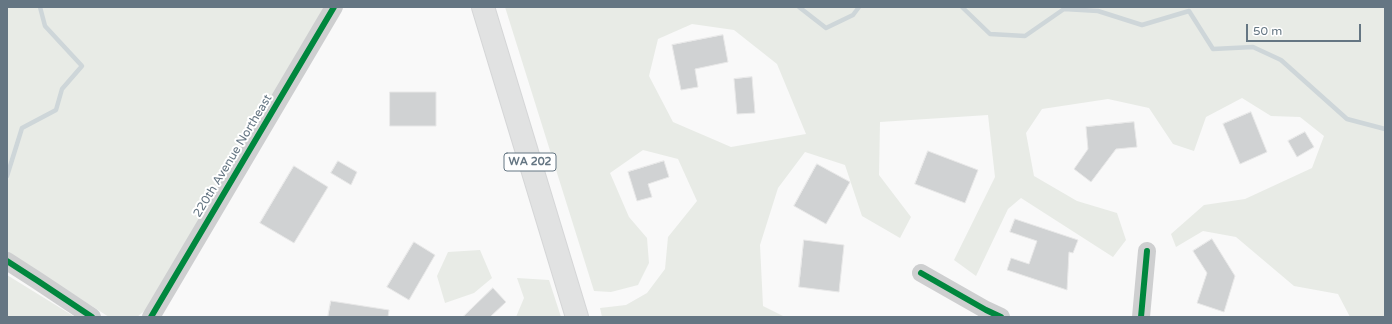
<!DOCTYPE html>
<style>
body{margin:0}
#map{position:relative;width:1392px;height:324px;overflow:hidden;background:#f9f9f9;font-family:"Varela Round",sans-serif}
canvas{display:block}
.frame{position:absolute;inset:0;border:8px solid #657683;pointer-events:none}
.scale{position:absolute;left:1246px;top:24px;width:115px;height:18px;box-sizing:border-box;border:2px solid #657683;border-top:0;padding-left:5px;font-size:12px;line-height:14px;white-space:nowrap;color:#657683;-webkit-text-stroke:3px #fff;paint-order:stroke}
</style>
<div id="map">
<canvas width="1392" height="324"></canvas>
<div class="frame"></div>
<div class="scale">50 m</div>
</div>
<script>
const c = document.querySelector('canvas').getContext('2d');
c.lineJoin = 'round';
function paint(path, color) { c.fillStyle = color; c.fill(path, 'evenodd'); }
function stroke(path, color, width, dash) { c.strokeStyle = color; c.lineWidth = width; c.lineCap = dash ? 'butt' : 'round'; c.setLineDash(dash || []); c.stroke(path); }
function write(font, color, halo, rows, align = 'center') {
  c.font = font + ' "Varela Round",sans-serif'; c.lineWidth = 4; c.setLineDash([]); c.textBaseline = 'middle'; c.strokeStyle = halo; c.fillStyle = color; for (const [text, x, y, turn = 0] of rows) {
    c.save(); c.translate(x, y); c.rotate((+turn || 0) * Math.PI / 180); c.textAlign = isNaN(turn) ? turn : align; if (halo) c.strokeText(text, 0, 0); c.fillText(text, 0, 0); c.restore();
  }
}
const green = new Path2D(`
 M 7,7 L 325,7 L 148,308 L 137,317 L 109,317 L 62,287 L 7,254 Z
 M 505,7 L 1385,7 L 1385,317 L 1350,317 L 1338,294 L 1294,286 L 1236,237 L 1203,231 L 1176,247 L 1171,234 L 1204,205 L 1245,199 L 1312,168 L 1324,136 L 1300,117 L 1271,116 L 1242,98 L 1206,117 L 1194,151 L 1173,144 L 1149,108 L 1108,99 L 1042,109 L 1026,133 L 1034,176 L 1077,201 L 1117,213 L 1126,240 L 1113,257 L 1021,198 L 1008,209 L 976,276 L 954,260 L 995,177 L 988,115 L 880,122 L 879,175 L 911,217 L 900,238 L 862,216 L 845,165 L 805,152 L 778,188 L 760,245 L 763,306 L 785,317 L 602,317 L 600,308 L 626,305 L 647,293 L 665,269 L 668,237 L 697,201 L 678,159 L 643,150 L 610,173 L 629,217 L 647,238 L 649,263 L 638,285 L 611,292 L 594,291 ZM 692,24 L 734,30 L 777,64 L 806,134 L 731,147 L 673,122 L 649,76 L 658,39 Z
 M 480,250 L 492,278 L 474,293 L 445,303 L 437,276 L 448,252 Z
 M 7,275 L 75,317 L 7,317 Z
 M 517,278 L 549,280 L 561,317 L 516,317 L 524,298 Z`);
const stream = new Path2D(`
 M 799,7 L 826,28 L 853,15 L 859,7
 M 962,7 L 990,34 L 1025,36 L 1064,9 L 1098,11 L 1142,25 L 1189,11 L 1213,49 L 1253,47 L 1281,60 L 1347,119 L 1385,129
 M 7,176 L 22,128 L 56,110 L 62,89 L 82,66 L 45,26 L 40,7`);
const building = new Path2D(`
 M 723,35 L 728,62 L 695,69 L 698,87 L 681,90 L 672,45 Z
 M 752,77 L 755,113 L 737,114 L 734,79 Z
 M 390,92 L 436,92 L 436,126 L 390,126 Z
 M 1251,112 L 1267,152 L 1240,164 L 1223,124 Z
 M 1134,122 L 1137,147 L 1116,149 L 1091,182 L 1074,169 L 1088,149 L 1086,127 Z
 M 1305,132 L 1314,147 L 1297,157 L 1288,141 Z
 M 928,151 L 978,170 L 965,203 L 915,184 Z
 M 338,161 L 357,172 L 351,185 L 331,173 Z
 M 664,161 L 669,177 L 648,184 L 652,197 L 637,201 L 628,172 Z
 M 817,164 L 850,182 L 826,224 L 794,206 Z
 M 294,166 L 328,187 L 294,243 L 260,223 Z
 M 1015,219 L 1078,240 L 1073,253 L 1069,252 L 1067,290 L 1007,270 L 1011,258 L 1029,264 L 1037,241 L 1010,232 Z
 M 1212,239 L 1235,276 L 1224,312 L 1197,303 L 1207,273 L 1193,251 Z
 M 804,240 L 844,245 L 839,292 L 799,287 Z
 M 414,242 L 435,255 L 409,300 L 387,287 Z
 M 493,288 L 506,302 L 490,317 L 463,317 Z
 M 331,301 L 389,310 L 388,317 L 328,317 Z`);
const minor = new Path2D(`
 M 7,261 L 38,281 L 92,317
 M 921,273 L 986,310 L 1001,317
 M 151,317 L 334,7
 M 1141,317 L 1147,251`);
const primary = new Path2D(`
 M 483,7 L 577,317`);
const cycleway = new Path2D(`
 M 7,261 L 38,281 L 92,317
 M 921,273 L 986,310 L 1001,317
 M 151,317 L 334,7
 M 1141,317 L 1147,251`);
const shields = [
 [530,162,52]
];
const shieldNames = [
 ["WA 202",530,162]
];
const streetNames = [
 ["220th Avenue Northeast",233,156,-59]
];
paint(green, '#e8ebe6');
stroke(stream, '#ced6d9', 4.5);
paint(building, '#d0d2d3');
stroke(building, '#e8e8e8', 1);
stroke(primary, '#d5d6d7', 24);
stroke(minor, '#cecfd0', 18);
stroke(primary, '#e1e2e2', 22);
stroke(cycleway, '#00873e', 6);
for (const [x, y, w] of shields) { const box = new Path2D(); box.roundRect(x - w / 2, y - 9, w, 18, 3); c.fillStyle = '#fff'; c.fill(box); stroke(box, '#657683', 1); }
write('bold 11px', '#657683', null, shieldNames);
write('12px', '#657683', '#fff', streetNames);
</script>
